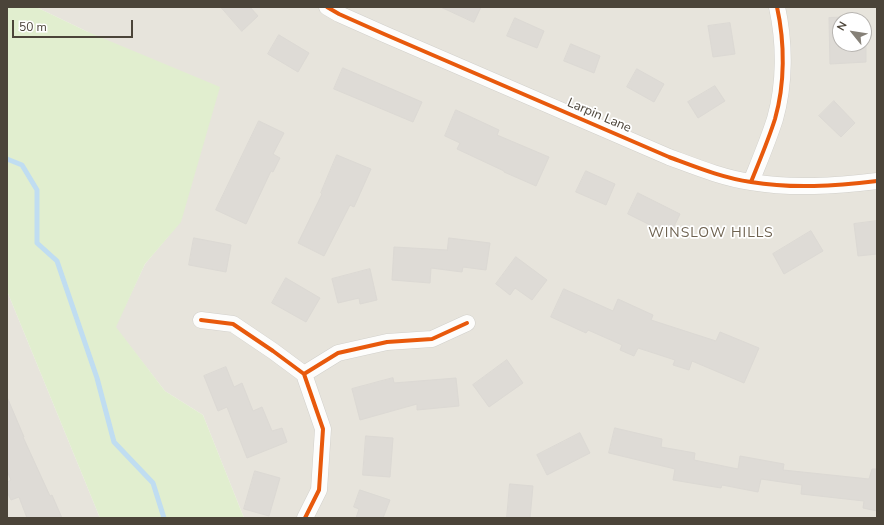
<!DOCTYPE html>
<style>
body{margin:0}
#map{position:relative;width:884px;height:525px;overflow:hidden;background:#f4f2ee;font-family:"Nunito Sans",sans-serif}
canvas{display:block}
.frame{position:absolute;inset:0;border:8px solid #4b4439;pointer-events:none}
.north{position:absolute;left:832px;top:12px;width:40px;height:40px;box-sizing:border-box;background:#fff;border:1px solid #b7b4b0;border-radius:50%;rotate:300deg;font-size:11px;font-weight:700;line-height:16px;text-align:center;color:#4b4439}
.north::after{content:'';display:block;margin:auto;width:14px;height:18px;background:#868178;clip-path:polygon(50% 0,100% 100%,50% 72%,0 100%)}
.scale{position:absolute;left:12px;top:20px;width:121px;height:18px;box-sizing:border-box;border:2px solid #4b4439;border-top:0;padding-left:5px;font-size:12px;line-height:14px;white-space:nowrap;color:#4b4439;-webkit-text-stroke:3px #fff;paint-order:stroke}
</style>
<div id="map">
<canvas width="884" height="525"></canvas>
<div class="frame"></div>
<div class="north">N</div>
<div class="scale">50 m</div>
</div>
<script>
const c = document.querySelector('canvas').getContext('2d');
c.lineJoin = 'round';
function paint(path, color) { c.fillStyle = color; c.fill(path, 'evenodd'); }
function stroke(path, color, width, dash) { c.strokeStyle = color; c.lineWidth = width; c.lineCap = dash ? 'butt' : 'round'; c.setLineDash(dash || []); c.stroke(path); }
function write(font, color, halo, rows, align = 'center') {
  c.font = font + ' "Nunito Sans",sans-serif'; c.lineWidth = 3.5; c.setLineDash([]); c.textBaseline = 'middle'; c.strokeStyle = halo; c.fillStyle = color; for (const [text, x, y, turn = 0] of rows) {
    c.save(); c.translate(x, y); c.rotate((+turn || 0) * Math.PI / 180); c.textAlign = isNaN(turn) ? turn : align; if (halo) c.strokeText(text, 0, 0); c.fillText(text, 0, 0); c.restore();
  }
}
const residential = new Path2D(`
 M 36,7 L 877,7 L 877,518 L 244,518 L 203,415 L 165,391 L 115,327 L 145,264 L 181,221 L 88,32 ZM 840,20 L 864,20 L 864,44 L 840,44 Z
 M 7,291 L 100,518 L 7,518 Z`);
const green = new Path2D(`
 M 7,7 L 36,7 L 88,32 L 220,87 L 181,222 L 145,264 L 116,327 L 165,391 L 203,415 L 244,518 L 100,518 L 7,291 Z`);
const stream = new Path2D(`
 M 7,159 L 22,165 L 37,190 L 37,243 L 57,261 L 97,378 L 114,442 L 153,483 L 164,518`);
const building = new Path2D(`
 M 221,7 L 250,7 L 258,16 L 242,31 Z
 M 441,7 L 481,7 L 474,22 Z
 M 853,17 L 853,20 L 840,20 L 840,44 L 864,44 L 864,38 L 866,38 L 866,62 L 830,64 L 829,18 Z
 M 515,18 L 544,31 L 537,48 L 507,36 Z
 M 730,23 L 735,54 L 713,57 L 708,26 Z
 M 279,35 L 309,53 L 298,72 L 268,54 Z
 M 571,44 L 600,56 L 594,73 L 564,61 Z
 M 343,68 L 422,102 L 413,122 L 334,89 Z
 M 637,69 L 664,84 L 654,102 L 627,87 Z
 M 715,86 L 725,101 L 698,118 L 688,102 Z
 M 834,101 L 855,123 L 841,137 L 819,116 Z
 M 456,110 L 499,130 L 497,135 L 549,157 L 536,186 L 504,172 L 504,171 L 457,149 L 460,143 L 445,136 Z
 M 259,121 L 284,133 L 273,154 L 280,158 L 273,172 L 271,171 L 246,224 L 216,210 Z
 M 337,155 L 371,169 L 354,207 L 350,205 L 324,256 L 298,243 L 322,194 L 321,193 Z
 M 586,171 L 615,184 L 606,205 L 576,192 Z
 M 638,193 L 680,214 L 670,235 L 628,214 Z
 M 877,221 L 877,254 L 858,256 L 854,224 Z
 M 811,231 L 823,251 L 784,274 L 773,254 Z
 M 194,238 L 231,245 L 226,272 L 189,265 Z
 M 449,238 L 490,243 L 486,270 L 463,267 L 462,272 L 431,268 L 430,283 L 392,280 L 394,247 L 447,250 Z
 M 516,257 L 547,280 L 532,300 L 515,288 L 510,295 L 496,284 Z
 M 370,269 L 377,300 L 360,304 L 359,298 L 338,303 L 332,279 Z
 M 286,278 L 320,298 L 306,322 L 272,303 Z
 M 564,289 L 613,311 L 618,299 L 653,315 L 651,320 L 716,341 L 720,332 L 759,348 L 744,383 L 692,361 L 689,370 L 673,365 L 675,360 L 638,348 L 634,356 L 620,350 L 622,345 L 588,330 L 586,333 L 551,317 Z
 M 507,360 L 523,383 L 489,407 L 473,385 Z
 M 226,367 L 234,387 L 242,383 L 253,411 L 262,407 L 272,431 L 282,428 L 287,442 L 247,458 L 227,407 L 218,411 L 204,376 Z
 M 393,378 L 394,383 L 456,378 L 459,406 L 417,410 L 417,404 L 360,420 L 352,389 Z
 M 7,397 L 24,437 L 23,437 L 50,496 L 52,495 L 62,518 L 27,518 L 19,497 L 11,500 L 7,492 L 7,482 L 11,480 L 7,471 Z
 M 615,428 L 662,439 L 661,447 L 695,453 L 694,460 L 738,469 L 740,456 L 784,464 L 783,470 L 869,479 L 872,469 L 877,469 L 877,511 L 863,508 L 864,501 L 801,494 L 802,485 L 761,479 L 758,492 L 722,485 L 721,488 L 673,480 L 675,469 L 609,453 Z
 M 580,433 L 590,453 L 547,475 L 537,455 Z
 M 366,436 L 393,438 L 390,477 L 363,475 Z
 M 255,471 L 280,478 L 269,516 L 244,509 Z
 M 510,484 L 533,486 L 530,518 L 507,518 Z
 M 360,490 L 390,500 L 383,518 L 356,518 L 359,509 L 354,507 Z`);
const minor = new Path2D(`
 M 327,7 L 339,14 L 384,34 L 669,157 C 696,167 723,178 751,182 C 793,189 835,186 877,181
 M 751,182 C 759,162 768,141 775,119 C 785,84 785,43 777,7
 M 201,320 L 233,324 L 273,351 L 304,374 L 323,429 L 319,490 L 305,518
 M 304,374 L 338,353 L 387,342 L 432,339 L 467,323`);
const cycleway = new Path2D(`
 M 327,7 L 339,14 L 384,34 L 669,157 C 696,167 723,178 751,182 C 793,189 835,186 877,181
 M 751,182 C 759,162 768,141 775,119 C 785,84 785,43 777,7
 M 201,320 L 233,324 L 273,351 L 304,374 L 323,429 L 319,490 L 305,518
 M 304,374 L 338,353 L 387,342 L 432,339 L 467,323`);
const streetNames = [
 ["Larpin Lane",599,116,23]
];
const neighbourhoodNames = [
 ["WINSLOW HILLS",711,234]
];
paint(residential, '#e7e4dc');
paint(green, '#e1eecf');
stroke(stream, '#c0ddf1', 5);
paint(building, '#dedbd6');
stroke(building, '#dcd9d4', 1);
stroke(minor, '#d2d0cb', 17);
stroke(minor, '#fdfdfc', 16);
stroke(cycleway, '#e8590c', 4);
write('13px', '#4b4439', '#fff', streetNames);
c.letterSpacing = '1px';
write('14px', '#6e6250', '#fff', neighbourhoodNames);
c.letterSpacing = '0px';
</script>
